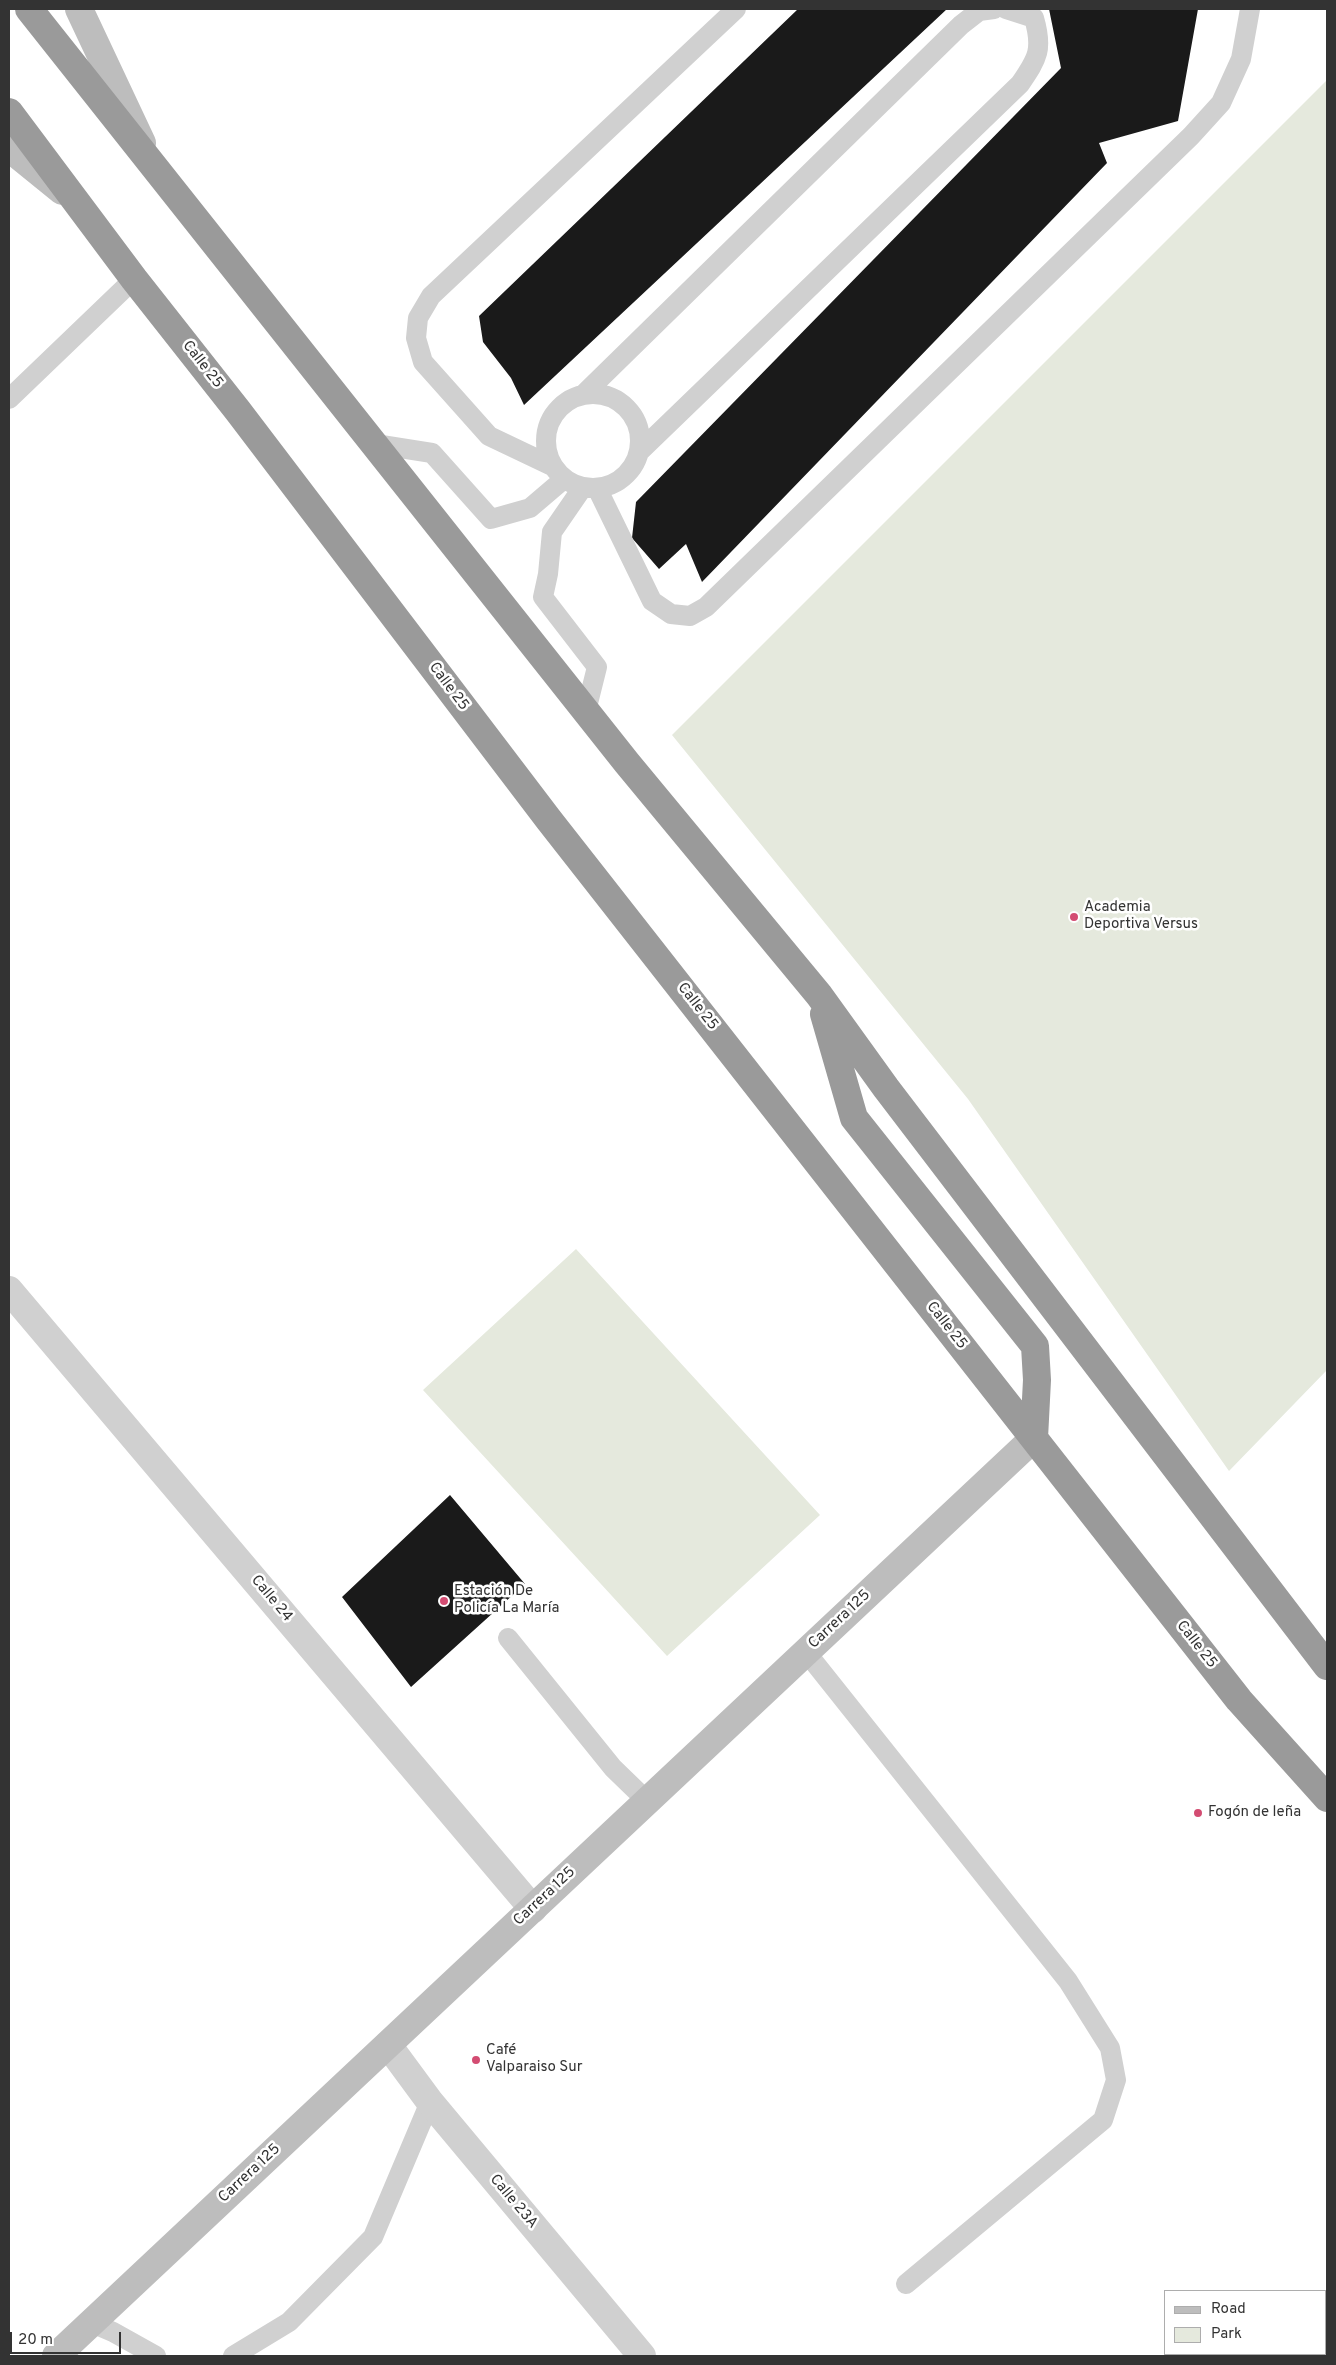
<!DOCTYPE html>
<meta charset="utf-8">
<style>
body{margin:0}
#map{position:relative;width:1336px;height:2365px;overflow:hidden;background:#fff;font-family:Overpass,sans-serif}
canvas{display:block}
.frame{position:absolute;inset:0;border:10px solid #333;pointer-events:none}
.legend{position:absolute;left:1164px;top:2290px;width:162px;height:65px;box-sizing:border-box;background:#fff;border:1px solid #adadad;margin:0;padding:6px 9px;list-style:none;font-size:15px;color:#333}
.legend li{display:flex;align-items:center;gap:10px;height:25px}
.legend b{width:25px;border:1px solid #adadad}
.scale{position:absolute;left:10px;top:2332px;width:111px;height:22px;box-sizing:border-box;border:2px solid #333;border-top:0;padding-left:6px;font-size:15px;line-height:18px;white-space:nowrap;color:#333;-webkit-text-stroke:4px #fff;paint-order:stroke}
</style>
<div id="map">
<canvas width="1336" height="2365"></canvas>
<div class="frame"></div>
<ul class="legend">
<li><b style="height:6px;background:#bdbdbd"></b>Road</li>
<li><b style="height:14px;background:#e5e9dd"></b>Park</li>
</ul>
<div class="scale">20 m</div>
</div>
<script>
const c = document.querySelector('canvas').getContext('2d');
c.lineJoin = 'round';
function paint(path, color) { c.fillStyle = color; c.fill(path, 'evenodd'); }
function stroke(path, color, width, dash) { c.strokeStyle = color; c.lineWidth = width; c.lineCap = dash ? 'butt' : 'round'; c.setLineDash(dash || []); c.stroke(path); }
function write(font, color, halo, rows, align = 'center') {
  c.font = font + ' Overpass,sans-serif'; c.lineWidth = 5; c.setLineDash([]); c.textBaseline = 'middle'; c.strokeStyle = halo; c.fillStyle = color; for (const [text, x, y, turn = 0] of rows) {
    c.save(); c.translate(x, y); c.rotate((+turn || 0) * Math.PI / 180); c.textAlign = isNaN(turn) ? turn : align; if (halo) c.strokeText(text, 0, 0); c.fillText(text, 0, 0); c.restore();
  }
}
const green = new Path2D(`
 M 1327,80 L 1327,1370 L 1229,1471 L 968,1099 L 672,735 Z
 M 576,1249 L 820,1515 L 667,1656 L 423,1390 Z`);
const building = new Path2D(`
 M 798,9 L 947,9 L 524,405 L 511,378 L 483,342 L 479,316 Z
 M 1049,9 L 1198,9 L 1178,121 L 1099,143 L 1107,163 L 702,582 L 686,544 L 659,569 L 632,538 L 636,502 L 1061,68 Z
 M 450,1495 L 525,1584 L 411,1687 L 342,1597 Z`);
const lane = new Path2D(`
 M 585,393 L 961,25 L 979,11 L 994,9
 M546 441a47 47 0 1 1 94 0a47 47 0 1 1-94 0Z
 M 9,399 L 134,279
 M 375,444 L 432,453 L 491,519 L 530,508 L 564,479
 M 639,452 L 1020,84 C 1038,58 1043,49 1034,18 L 1006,9
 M 552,466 L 489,436 L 423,362 L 416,338 L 418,318 L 431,296 L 736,9
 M 583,487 L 552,532 L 548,574 L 543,597 L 597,667 L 586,711
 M 597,488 L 652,601 L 671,614 L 690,616 L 706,607 L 1191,136 L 1221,103 L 1241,59 L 1250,9
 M 508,1638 L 613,1768 L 647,1801
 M 806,1652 L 1068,1981 L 1110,2048 L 1116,2080 L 1103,2120 L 906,2284
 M 92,2323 L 113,2332 L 156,2356
 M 233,2356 L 289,2322 L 373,2237 L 430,2102`);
const street = new Path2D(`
 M 9,1290 L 533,1909
 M 388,2045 L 430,2102 L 642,2356`);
const secondary = new Path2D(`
 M 79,9 L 142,143
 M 9,148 L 62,191
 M 56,2356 L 1034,1438`);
const highway = new Path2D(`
 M 29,9 L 627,763 L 819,995 L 886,1088 L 1327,1666
 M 9,112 L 134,279 L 238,411 L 549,820 L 1239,1700 L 1327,1798
 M 824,1014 L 854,1118 L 1035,1346 L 1037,1380 L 1034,1438`);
const markers = [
 [1074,917,5,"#d34c72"],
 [444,1601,5,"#d34c72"],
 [1198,1813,5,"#d34c72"],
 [476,2060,5,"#d34c72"]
];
const streetNames = [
 ["Calle 25",202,365,52],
 ["Calle 25",448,687,53],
 ["Calle 25",697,1007,52],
 ["Calle 25",946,1326,52],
 ["Calle 24",271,1599,50],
 ["Carrera 125",840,1620,-43],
 ["Calle 25",1196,1645,52],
 ["Carrera 125",545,1897,-43],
 ["Carrera 125",250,2174,-43],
 ["Calle 23A",513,2202,50]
];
const poiNames = [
 ["Academia",1084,908],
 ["Deportiva Versus",1084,925],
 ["Estación De",454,1592],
 ["Policía La María",454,1609],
 ["Fogón de leña",1208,1813],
 ["Café",486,2051],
 ["Valparaiso Sur",486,2068]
];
paint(green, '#e5e9dd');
paint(building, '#1a1a1a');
stroke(lane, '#d0d0d0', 20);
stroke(street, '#d0d0d0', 28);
stroke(secondary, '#bdbdbd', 28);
stroke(highway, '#9a9a9a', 28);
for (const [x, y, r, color] of markers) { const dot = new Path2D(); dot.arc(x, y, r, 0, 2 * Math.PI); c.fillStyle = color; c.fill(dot); stroke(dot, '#fff', 2); }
write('15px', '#333', '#fff', streetNames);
write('15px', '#333', '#fff', poiNames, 'left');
</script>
